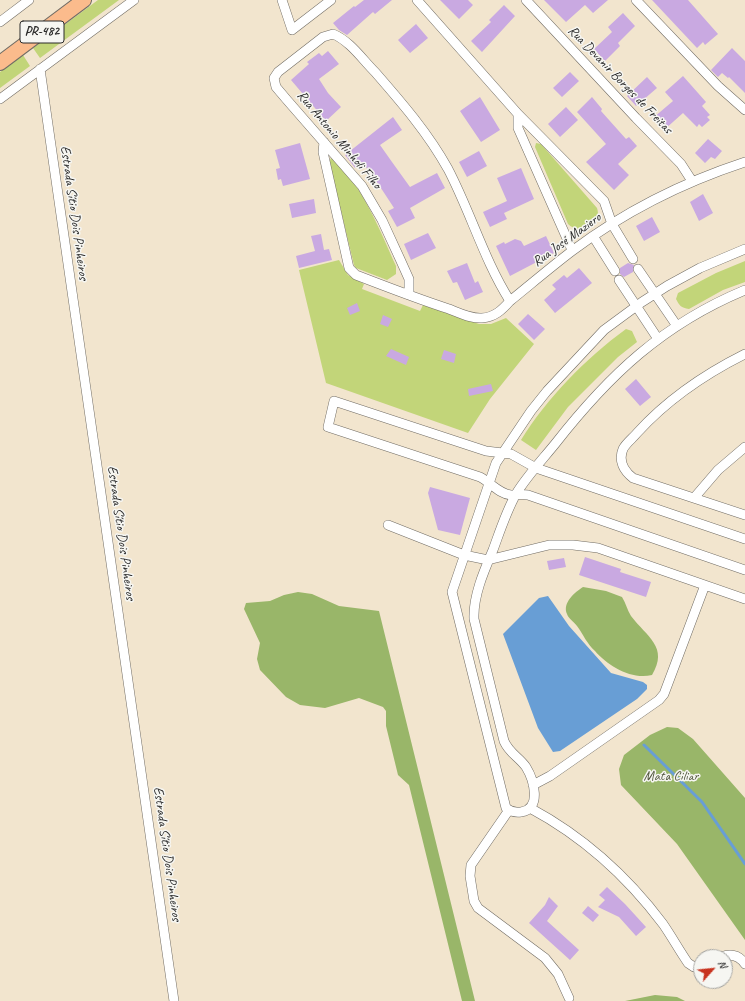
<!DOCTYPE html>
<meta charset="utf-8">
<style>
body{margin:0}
#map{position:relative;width:745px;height:1001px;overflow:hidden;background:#f2e5ce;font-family:Caveat,sans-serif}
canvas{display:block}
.north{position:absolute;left:693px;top:949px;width:40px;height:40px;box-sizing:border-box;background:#f6f6f2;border:1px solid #a5a5a2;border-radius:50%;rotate:63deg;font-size:11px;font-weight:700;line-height:16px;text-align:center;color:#2b2b2b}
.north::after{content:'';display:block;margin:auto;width:14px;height:18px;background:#c8321e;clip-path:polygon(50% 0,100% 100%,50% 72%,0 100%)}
</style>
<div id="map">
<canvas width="745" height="1001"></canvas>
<div class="north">N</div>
</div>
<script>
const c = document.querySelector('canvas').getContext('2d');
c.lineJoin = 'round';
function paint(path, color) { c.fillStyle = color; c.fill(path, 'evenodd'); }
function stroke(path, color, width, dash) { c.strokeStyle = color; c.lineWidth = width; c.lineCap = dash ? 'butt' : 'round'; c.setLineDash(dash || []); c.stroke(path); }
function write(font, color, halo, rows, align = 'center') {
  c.font = font + ' Caveat,sans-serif'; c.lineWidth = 3; c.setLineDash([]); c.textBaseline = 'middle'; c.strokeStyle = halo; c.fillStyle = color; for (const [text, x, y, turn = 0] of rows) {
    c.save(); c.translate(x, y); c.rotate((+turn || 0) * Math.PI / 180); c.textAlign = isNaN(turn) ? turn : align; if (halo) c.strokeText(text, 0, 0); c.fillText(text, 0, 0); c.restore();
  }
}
const green = new Path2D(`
 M 98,0 L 119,0 L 40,58 L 33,48 Z
 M 23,55 L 30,66 L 0,88 L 0,72 Z
 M 536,143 L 541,144 L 597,208 C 603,226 579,235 568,224 L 535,147 Z
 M 331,158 C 359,177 382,235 396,266 L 396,274 L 387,280 L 356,268 L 354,265 L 329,162 Z
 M 339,260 L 348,275 L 364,284 L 362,289 L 420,311 L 423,305 L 479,324 L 491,324 L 506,318 L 534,344 L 490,399 L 468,433 L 326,383 L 299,270 Z
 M 745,261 L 745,282 L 723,290 L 689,309 C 681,308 679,305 676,299 L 678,293 L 716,273 Z
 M 626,329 L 632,331 L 637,342 L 618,357 L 568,407 L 536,450 L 521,440 C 548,397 585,359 626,329 Z`);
const forest = new Path2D(`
 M 583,587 L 606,591 L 622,597 C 626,603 627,610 631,616 C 647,637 669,647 652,675 C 631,680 608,666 595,651 C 587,644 583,634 577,626 C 574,622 568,618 567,614 C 562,603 575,592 583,587 Z
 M 298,592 L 312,594 L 339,606 L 379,611 L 475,1001 L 462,1001 L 409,785 L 398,775 L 386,726 L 386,711 L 383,707 L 359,698 L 325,708 L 300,705 L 286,697 L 260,670 L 257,659 L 260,643 L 244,609 L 246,603 L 270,601 L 284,595 Z
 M 667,727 L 678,728 L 693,739 L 745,798 L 745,940 L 677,844 L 621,785 L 619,769 L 624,755 L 650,735 Z
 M 655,995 L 677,997 L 685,1001 L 625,1001 Z`);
const water = new Path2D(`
 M 548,596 L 569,626 L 611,673 L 643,682 L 647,685 L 647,689 L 637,699 L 560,751 L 553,752 L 538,728 L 503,634 L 539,598 Z`);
const stream = new Path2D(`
 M 644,745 L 702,802 L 745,864`);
const building = new Path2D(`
 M 364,0 L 392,0 L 375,14 L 373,12 L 347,35 L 339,30 L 333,23 L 354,6 L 355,7 Z
 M 440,0 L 468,0 L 473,5 L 459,19 Z
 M 544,0 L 608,0 L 593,13 L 585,5 L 566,22 Z
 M 652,0 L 688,0 L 718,34 L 705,45 L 703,42 L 697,48 Z
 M 504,5 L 515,16 L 482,52 L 471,41 L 491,22 L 489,20 Z
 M 623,13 L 635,26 L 618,43 L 620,46 L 605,61 L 594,49 L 612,32 L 608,27 Z
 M 416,24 L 428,38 L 410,53 L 398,40 Z
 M 732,48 L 745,61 L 745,93 L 729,77 L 728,78 L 722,73 L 718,77 L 711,70 Z
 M 328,51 L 339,64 L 319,79 L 328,93 L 341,107 L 326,121 L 291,80 L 309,64 L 307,62 L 319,53 L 322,56 Z
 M 570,72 L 579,81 L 562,97 L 553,88 Z
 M 683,76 L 706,102 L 702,106 L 710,115 L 707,117 L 710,120 L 702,127 L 699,124 L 697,127 L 683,113 L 664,130 L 653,118 L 673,101 L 665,92 Z
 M 647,77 L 657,88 L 636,106 L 627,96 Z
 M 480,97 L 500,130 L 481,142 L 460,111 Z
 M 592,97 L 602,109 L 601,111 L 626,139 L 629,137 L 637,146 L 618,164 L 629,175 L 614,190 L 586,162 L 606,144 L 577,112 Z
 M 566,107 L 578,120 L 560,137 L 548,124 Z
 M 393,117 L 402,130 L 380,145 L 392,162 L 410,187 L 437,173 L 445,188 L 410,208 L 415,218 L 397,227 L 388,211 L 394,208 L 375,179 L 362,162 L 355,168 L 345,155 Z
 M 708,139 L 722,151 L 715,159 L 711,157 L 705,163 L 695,153 Z
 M 300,143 L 310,179 L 283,186 L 281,179 L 278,180 L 276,169 L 280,168 L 275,150 Z
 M 479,151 L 487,166 L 467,177 L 459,162 Z
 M 521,168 L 534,199 L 504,213 L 507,219 L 490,227 L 483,212 L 507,201 L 497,178 Z
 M 703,194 L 713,213 L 699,221 L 690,202 Z
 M 314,199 L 316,213 L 292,218 L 289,204 Z
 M 652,217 L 660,232 L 644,241 L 636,226 Z
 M 428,233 L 436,248 L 411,260 L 404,244 Z
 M 321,234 L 324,250 L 329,249 L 332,260 L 299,268 L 296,256 L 315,251 L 311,236 Z
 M 546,236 L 554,253 L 510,276 L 496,246 L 504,242 L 505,244 L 515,239 L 521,241 L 524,246 Z
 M 467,263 L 475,283 L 478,281 L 483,292 L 465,300 L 457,282 L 453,283 L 447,271 Z
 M 628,263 L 634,265 L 633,272 L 624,277 L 620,274 L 620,268 Z
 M 579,268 L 592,283 L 555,313 L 544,300 L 556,289 L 552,285 L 564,275 L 567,278 Z
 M 357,303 L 360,311 L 350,315 L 347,308 Z
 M 528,314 L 545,329 L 534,340 L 518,324 Z
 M 383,315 L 392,319 L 388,327 L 380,324 Z
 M 391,349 L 409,357 L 406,365 L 386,356 Z
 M 444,350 L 456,354 L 454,363 L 441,359 Z
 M 636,379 L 651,397 L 640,406 L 625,389 Z
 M 491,384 L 493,391 L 469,396 L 468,389 Z
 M 430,487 L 470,498 L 460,535 L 438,530 L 428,493 Z
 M 585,557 L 621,569 L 620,572 L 651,582 L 646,597 L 579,575 Z
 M 564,558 L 566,567 L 549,570 L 547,561 Z
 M 607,887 L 625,904 L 646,927 L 636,936 L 619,917 L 598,907 L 605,900 L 599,895 Z
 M 549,897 L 558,906 L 547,921 L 579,950 L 570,960 L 529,923 L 545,905 Z
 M 588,906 L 599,915 L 593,922 L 582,913 Z`);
const minor = new Path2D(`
 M 282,0 L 292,30 L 331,0
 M 417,0 L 518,114 L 604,201 L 612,224 L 633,259
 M 526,0 L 636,118 L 681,164 L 692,181
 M 636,0 L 718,86 L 745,110
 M 0,22 L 29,0
 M 40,69 L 174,1001
 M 0,99 L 134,0
 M 518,114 L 518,128 L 572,250
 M 324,142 L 323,152 L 349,268 L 356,275 C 387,287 418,299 449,309 C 459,313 471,319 482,318 C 495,317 502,310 510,301 C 531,284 551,267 572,251 C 624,212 684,182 745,162
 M 593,236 L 615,271
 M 745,249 L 700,268 L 667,286 L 642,302 L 604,330 L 547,391 L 531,411 L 496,463 L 452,592 L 506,808 C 510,811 515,813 521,812 C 542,809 534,780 526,767 C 519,757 509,753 504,741 L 474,619 C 473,596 484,571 493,550 C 500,531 506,512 516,494 C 527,476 542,460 555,444 C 609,375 663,324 745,290
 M 638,269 L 677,326
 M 619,280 L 658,339
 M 409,295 L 409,279 L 400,259 L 382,220 L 362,186 L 287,100 L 276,87 L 274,78 L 278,72 L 323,37 L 333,34 C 350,41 362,59 375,72 C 402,103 428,133 448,169 C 471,213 484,260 510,301
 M 745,354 C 705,374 667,400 637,433 C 633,438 626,443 623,449 C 618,461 624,471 633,478 L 745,515
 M 694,498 L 718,470 L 745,447
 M 388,525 L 464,555 L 488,560 L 549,545 L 573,545 L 598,548 L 745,599
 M 745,539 L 536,468 L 511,454 L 486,451 L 334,401 L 328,427 L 480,477 C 490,482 499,494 511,495 C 516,495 522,494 528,495 L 745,570
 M 533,785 L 550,776 L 659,700 L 664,694 L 705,585
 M 530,808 C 582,836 627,876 663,924 C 672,937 679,950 688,963 L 694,967 L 701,967
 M 509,810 L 471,865 L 470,876 L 474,901 L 478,908 L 545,958 L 558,974 L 569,998
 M 721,957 C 731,953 739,955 745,964`);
const primary = new Path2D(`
 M 0,63 L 84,0`);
const shields = [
 [42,32,44]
];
const shieldNames = [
 ["PR-482",42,32]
];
const streetNames = [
 ["Rua Devanir Borges de Freitas",620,80,46],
 ["Rua Antonio Minholi Filho",339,140,50],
 ["Estrada Sítio Dois Pinheiros",74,213,82],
 ["Rua José Maziero",567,240,-36],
 ["Estrada Sítio Dois Pinheiros",121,533,82],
 ["Estrada Sítio Dois Pinheiros",167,854,82]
];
const parkNames = [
 ["Mata Ciliar",671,776]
];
paint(green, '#c2d579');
paint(forest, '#99b669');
paint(water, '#689ed5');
stroke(stream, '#689ed5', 3);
paint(building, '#c9a9e1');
stroke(minor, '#716c64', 10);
stroke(primary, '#716c64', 16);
stroke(minor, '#fff', 9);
stroke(primary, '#fbbb8c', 14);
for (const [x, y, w] of shields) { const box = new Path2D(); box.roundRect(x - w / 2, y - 11, w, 22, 3); c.fillStyle = '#f6f6f2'; c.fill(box); stroke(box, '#2b2b2b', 1); }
write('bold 13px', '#2b2b2b', null, shieldNames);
write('14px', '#2b2b2b', '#f6f6f2', streetNames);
write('14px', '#51563e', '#f6f6f2', parkNames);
</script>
